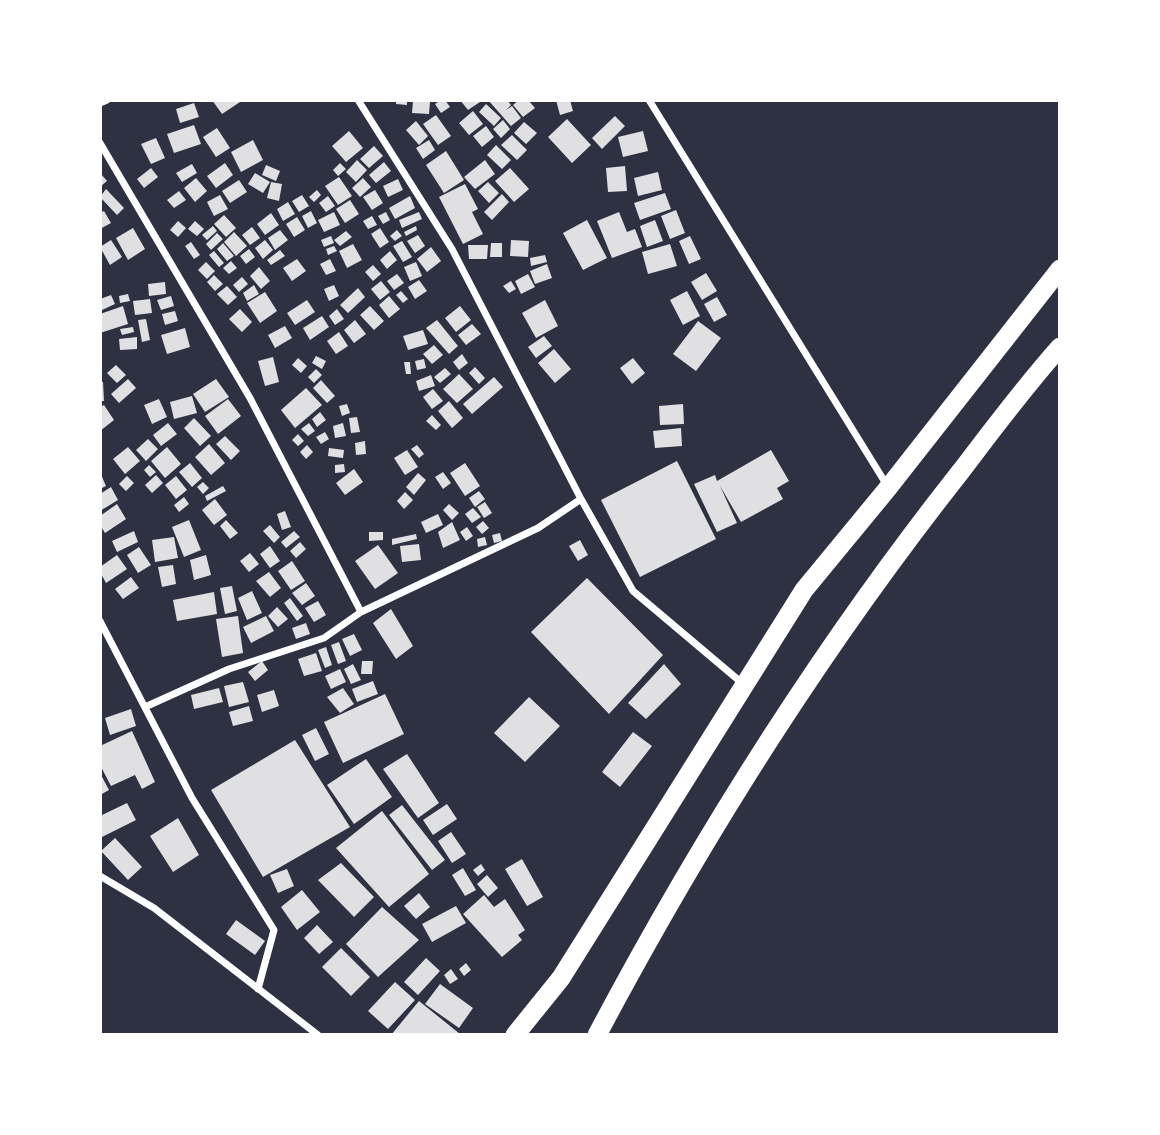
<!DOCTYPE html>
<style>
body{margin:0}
#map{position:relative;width:1160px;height:1135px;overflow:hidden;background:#2d3142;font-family:"Alegreya Sans",sans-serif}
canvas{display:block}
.frame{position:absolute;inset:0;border:102px solid #fff;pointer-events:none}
</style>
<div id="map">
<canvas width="1160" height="1135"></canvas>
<div class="frame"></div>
</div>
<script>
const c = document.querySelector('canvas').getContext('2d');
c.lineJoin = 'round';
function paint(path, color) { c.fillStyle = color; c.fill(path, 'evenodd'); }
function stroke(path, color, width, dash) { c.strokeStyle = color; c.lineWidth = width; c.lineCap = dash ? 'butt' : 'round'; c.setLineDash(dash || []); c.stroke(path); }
const building = new Path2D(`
 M 212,100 L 243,100 L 222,114 Z
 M 396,100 L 407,100 L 407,105 L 396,104 Z
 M 441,100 L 445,100 L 450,107 L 441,113 L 435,104 Z
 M 460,100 L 483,100 L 468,110 Z
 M 488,100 L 507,100 L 511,105 L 506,110 L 512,106 L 521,118 L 511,126 Z
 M 519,100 L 528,100 L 535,108 L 523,117 L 513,105 Z
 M 556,100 L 570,100 L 573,111 L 560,115 Z
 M 413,101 L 430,102 L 429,114 L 412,113 Z
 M 194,103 L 199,117 L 180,123 L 176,109 Z
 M 486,104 L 501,118 L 494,126 L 479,112 Z
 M 473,111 L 483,124 L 469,135 L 459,123 Z
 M 436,115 L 451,136 L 438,145 L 423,124 Z
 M 615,116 L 625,126 L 602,149 L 592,138 Z
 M 567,119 L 591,145 L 572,163 L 548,137 Z
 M 503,120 L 510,129 L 501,138 L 493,129 Z
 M 416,121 L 428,136 L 419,145 L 406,130 Z
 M 524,122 L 537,133 L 526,144 L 514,133 Z
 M 194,125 L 201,144 L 174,153 L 167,134 Z
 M 486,126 L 494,137 L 482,147 L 473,136 Z
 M 217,128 L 230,148 L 216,157 L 203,137 Z
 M 349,131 L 363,148 L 346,162 L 332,146 Z
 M 643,131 L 648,151 L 623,157 L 618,137 Z
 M 512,135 L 527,150 L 517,160 L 501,145 Z
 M 156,138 L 165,158 L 151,164 L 141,144 Z
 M 253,140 L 263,160 L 241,172 L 231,152 Z
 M 429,140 L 435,150 L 423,159 L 416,148 Z
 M 496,145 L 511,160 L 502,169 L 487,155 Z
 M 374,146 L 383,156 L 369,168 L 360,159 Z
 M 446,151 L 464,180 L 444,193 L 426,165 Z
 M 357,160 L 367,170 L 356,182 L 346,172 Z
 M 485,160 L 495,174 L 475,189 L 464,177 Z
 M 384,162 L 391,171 L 376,183 L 369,175 Z
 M 225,163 L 233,175 L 216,188 L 207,176 Z
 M 340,163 L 346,169 L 338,176 L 333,170 Z
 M 192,164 L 197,173 L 182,182 L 176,173 Z
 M 266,165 L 280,171 L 276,181 L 262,175 Z
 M 625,166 L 627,191 L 608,192 L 606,168 Z
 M 151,168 L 158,177 L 144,188 L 137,179 Z
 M 510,168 L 529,189 L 514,202 L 495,181 Z
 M 658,172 L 662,190 L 638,196 L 634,178 Z
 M 100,173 L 107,181 L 100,187 Z
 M 255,173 L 270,182 L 263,193 L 248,184 Z
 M 339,177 L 352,196 L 338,205 L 325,186 Z
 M 196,178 L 207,191 L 195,202 L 184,188 Z
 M 363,178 L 371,187 L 360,197 L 352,188 Z
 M 398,179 L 403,190 L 388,197 L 383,186 Z
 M 239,180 L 247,192 L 230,203 L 222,191 Z
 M 271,182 L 282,184 L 279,201 L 267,198 Z
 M 488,182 L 499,193 L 489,203 L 478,191 Z
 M 465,184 L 478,209 L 472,212 L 483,234 L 463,244 L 439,197 Z
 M 106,189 L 124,208 L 117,215 L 100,197 Z
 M 317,190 L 321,195 L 314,202 L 309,197 Z
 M 375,190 L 383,203 L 372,210 L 363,197 Z
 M 179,191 L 186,200 L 174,208 L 167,200 Z
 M 665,193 L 671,209 L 640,220 L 634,203 Z
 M 502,194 L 509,202 L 492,220 L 484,212 Z
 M 220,195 L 228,209 L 214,216 L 207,202 Z
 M 302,195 L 309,206 L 299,212 L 292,201 Z
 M 328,196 L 335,206 L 326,212 L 319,203 Z
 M 410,196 L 415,208 L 395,219 L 389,208 Z
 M 350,200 L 359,214 L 345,223 L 336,209 Z
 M 288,202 L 295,214 L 283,221 L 277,209 Z
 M 676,210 L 685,233 L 670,239 L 661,216 Z
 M 104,211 L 111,223 L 100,229 L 100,213 Z
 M 311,211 L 317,223 L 308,228 L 302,216 Z
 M 334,212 L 340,225 L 324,232 L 318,220 Z
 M 386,212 L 390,220 L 383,224 L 378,216 Z
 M 419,212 L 422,219 L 402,228 L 399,220 Z
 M 619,212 L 627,232 L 635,229 L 642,247 L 612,258 L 597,221 Z
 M 271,213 L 279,225 L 265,235 L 257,224 Z
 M 224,215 L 236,228 L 226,237 L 214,224 Z
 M 372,216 L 377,225 L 368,229 L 363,221 Z
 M 297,217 L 305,230 L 294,237 L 286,224 Z
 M 587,220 L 607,258 L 583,270 L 563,233 Z
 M 655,220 L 663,241 L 647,247 L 640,226 Z
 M 178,221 L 186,228 L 178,237 L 170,230 Z
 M 195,221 L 204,229 L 197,236 L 188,229 Z
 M 213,226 L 217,231 L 207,240 L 202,235 Z
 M 416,226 L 417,230 L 406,236 L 404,232 Z
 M 252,227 L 260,238 L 250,245 L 242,235 Z
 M 133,228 L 145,249 L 128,260 L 116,238 Z
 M 380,228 L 389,242 L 380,248 L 371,234 Z
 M 280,230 L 288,240 L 275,250 L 268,238 Z
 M 397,230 L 402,236 L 395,241 L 390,236 Z
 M 346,231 L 352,237 L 340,246 L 334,240 Z
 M 234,232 L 247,246 L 236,256 L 224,242 Z
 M 217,233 L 223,239 L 211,250 L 206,244 Z
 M 418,235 L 425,246 L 415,253 L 407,241 Z
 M 331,236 L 334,243 L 324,247 L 321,240 Z
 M 690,236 L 701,259 L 689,264 L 679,241 Z
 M 111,240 L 122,257 L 110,265 L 100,247 Z
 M 265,240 L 273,250 L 263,259 L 255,248 Z
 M 511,240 L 529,241 L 528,257 L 510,256 Z
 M 402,241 L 412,257 L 403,262 L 393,246 Z
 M 191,242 L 200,255 L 194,259 L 185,246 Z
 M 223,243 L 234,256 L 227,261 L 217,249 Z
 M 491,243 L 502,243 L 502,257 L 490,257 Z
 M 353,244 L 362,260 L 347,268 L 339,251 Z
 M 670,244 L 677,266 L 648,274 L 642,252 Z
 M 468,245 L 488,245 L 487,259 L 469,259 Z
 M 334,246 L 337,251 L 328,255 L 326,249 Z
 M 431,247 L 441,261 L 427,272 L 417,259 Z
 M 249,249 L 255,257 L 246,264 L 240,256 Z
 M 280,250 L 285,256 L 271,265 L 267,260 Z
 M 214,251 L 224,263 L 219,267 L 209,255 Z
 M 390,251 L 397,260 L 387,269 L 380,260 Z
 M 545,255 L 547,262 L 531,266 L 530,258 Z
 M 297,259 L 306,271 L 292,281 L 283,268 Z
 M 330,259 L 336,271 L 326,275 L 320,264 Z
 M 231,261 L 237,268 L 229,274 L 223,268 Z
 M 206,262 L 215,271 L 207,279 L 198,270 Z
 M 416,262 L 422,276 L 410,281 L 404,267 Z
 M 547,264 L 552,278 L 535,284 L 530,271 Z
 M 373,265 L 381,274 L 373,281 L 365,272 Z
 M 259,267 L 270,281 L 261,289 L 250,276 Z
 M 706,273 L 717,291 L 702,300 L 691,282 Z
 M 397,274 L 404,283 L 394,290 L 387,281 Z
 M 528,274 L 535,287 L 521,294 L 515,281 Z
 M 214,275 L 223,284 L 215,291 L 207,282 Z
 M 242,277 L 248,284 L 239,292 L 233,285 Z
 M 419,280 L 427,291 L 415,299 L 408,287 Z
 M 381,281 L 390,292 L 380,300 L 371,289 Z
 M 511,281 L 516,289 L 509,293 L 503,286 Z
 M 165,282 L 166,294 L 149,296 L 148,284 Z
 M 254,285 L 259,294 L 247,301 L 243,293 Z
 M 334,285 L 339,296 L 329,301 L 324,289 Z
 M 227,286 L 237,297 L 228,305 L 217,294 Z
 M 358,288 L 365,297 L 348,313 L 340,305 Z
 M 401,291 L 408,299 L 403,303 L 396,295 Z
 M 687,291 L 700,316 L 683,325 L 670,300 Z
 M 265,292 L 277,311 L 260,323 L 247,303 Z
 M 128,294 L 130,301 L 120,303 L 119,296 Z
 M 111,295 L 115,304 L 102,310 L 100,299 Z
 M 171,296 L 174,306 L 161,310 L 157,300 Z
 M 389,296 L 400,309 L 389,318 L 379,305 Z
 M 717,297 L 727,315 L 714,322 L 704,304 Z
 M 150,299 L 152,313 L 135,315 L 133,301 Z
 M 307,300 L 315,312 L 295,325 L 287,313 Z
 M 545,300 L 558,326 L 536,338 L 522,313 Z
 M 123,306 L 128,324 L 100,333 L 100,314 Z
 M 370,306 L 384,321 L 374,330 L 360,315 Z
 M 460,306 L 471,320 L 456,332 L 445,318 Z
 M 240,309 L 252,322 L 242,332 L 229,319 Z
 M 337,309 L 344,319 L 335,325 L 329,316 Z
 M 175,311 L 178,321 L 165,325 L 162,314 Z
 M 322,316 L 329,327 L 310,340 L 303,328 Z
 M 146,319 L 150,340 L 142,342 L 138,320 Z
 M 355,320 L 366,334 L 354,343 L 344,330 Z
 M 437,320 L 458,346 L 449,354 L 426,328 Z
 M 698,321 L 721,338 L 696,371 L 673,354 Z
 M 472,324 L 481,334 L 466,345 L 458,335 Z
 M 285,326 L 292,338 L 275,348 L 268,335 Z
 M 133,327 L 134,332 L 122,335 L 120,329 Z
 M 185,328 L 190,347 L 167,354 L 161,335 Z
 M 423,330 L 428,344 L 408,350 L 403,336 Z
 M 339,332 L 348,346 L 336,354 L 327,341 Z
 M 544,336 L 552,346 L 536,358 L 528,347 Z
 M 137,337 L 137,349 L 120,350 L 119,339 Z
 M 434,345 L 443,355 L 432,364 L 423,354 Z
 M 554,349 L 571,369 L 555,383 L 538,363 Z
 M 462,354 L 468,363 L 459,370 L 453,362 Z
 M 316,356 L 326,361 L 322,369 L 312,363 Z
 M 273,357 L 279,382 L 265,386 L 258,361 Z
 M 298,358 L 307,366 L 301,373 L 292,365 Z
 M 633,358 L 645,373 L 632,384 L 620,368 Z
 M 424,359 L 426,368 L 417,370 L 415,361 Z
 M 404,362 L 410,362 L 411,374 L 406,374 Z
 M 116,365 L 126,375 L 117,383 L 107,373 Z
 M 475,367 L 485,378 L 479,384 L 469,373 Z
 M 445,368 L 451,374 L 440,383 L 434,377 Z
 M 316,369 L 322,375 L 314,383 L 308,377 Z
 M 459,374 L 473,389 L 457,403 L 443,389 Z
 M 431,375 L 435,386 L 419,391 L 416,381 Z
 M 494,377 L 503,387 L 472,414 L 463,404 Z
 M 128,379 L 136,388 L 119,403 L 111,394 Z
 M 216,379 L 229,397 L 205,412 L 193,394 Z
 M 321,380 L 335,396 L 327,403 L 313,388 Z
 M 100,382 L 103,382 L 104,401 L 100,401 Z
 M 306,388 L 322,405 L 295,428 L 281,410 Z
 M 433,389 L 443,401 L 432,409 L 423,397 Z
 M 192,396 L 197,413 L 174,419 L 170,402 Z
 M 159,399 L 167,417 L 152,424 L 144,405 Z
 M 228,399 L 241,416 L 218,434 L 205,416 Z
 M 449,401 L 463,418 L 452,428 L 438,411 Z
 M 347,404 L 350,413 L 342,416 L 339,406 Z
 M 683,404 L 684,424 L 660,425 L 659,406 Z
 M 104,405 L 114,420 L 100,431 L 100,407 Z
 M 320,412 L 326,420 L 317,427 L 312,419 Z
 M 432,415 L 441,425 L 436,430 L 426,421 Z
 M 357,417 L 360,432 L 351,433 L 349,418 Z
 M 194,418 L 211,436 L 200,446 L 184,428 Z
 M 168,423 L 177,434 L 161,446 L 153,435 Z
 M 309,423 L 315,431 L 308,436 L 301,429 Z
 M 343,423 L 346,436 L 335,438 L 333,426 Z
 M 681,428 L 682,446 L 655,448 L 653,431 Z
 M 325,432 L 329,439 L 321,444 L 316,437 Z
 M 298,434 L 304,441 L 298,446 L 292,440 Z
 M 225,436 L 240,451 L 231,460 L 216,444 Z
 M 148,439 L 158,449 L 146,461 L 136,450 Z
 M 365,441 L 366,454 L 356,455 L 355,443 Z
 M 209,444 L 225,463 L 211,475 L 195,457 Z
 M 307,445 L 313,452 L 306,459 L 300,452 Z
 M 417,445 L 424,454 L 419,458 L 411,449 Z
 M 128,447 L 140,461 L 125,474 L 113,459 Z
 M 167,447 L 181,464 L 165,478 L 151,461 Z
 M 329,448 L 344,450 L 343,458 L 328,456 Z
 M 407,450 L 418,467 L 405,475 L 394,458 Z
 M 771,450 L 789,481 L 777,488 L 783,499 L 741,522 L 720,486 L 737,523 L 717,532 L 694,484 L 715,475 L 717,481 Z
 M 677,461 L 716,539 L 640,577 L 601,500 Z
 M 190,463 L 202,478 L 192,487 L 179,472 Z
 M 465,463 L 480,486 L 465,496 L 450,473 Z
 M 344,464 L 345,472 L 335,473 L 335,465 Z
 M 149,465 L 156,472 L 150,477 L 144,470 Z
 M 354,469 L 363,482 L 345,495 L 336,483 Z
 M 100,472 L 106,486 L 100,489 Z
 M 443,472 L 451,483 L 443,489 L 435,477 Z
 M 418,473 L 426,480 L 414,495 L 406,487 Z
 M 156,475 L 163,483 L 152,493 L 145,485 Z
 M 127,476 L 134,483 L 126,491 L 119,484 Z
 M 176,476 L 187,490 L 176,499 L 165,485 Z
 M 203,482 L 209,488 L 203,494 L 197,487 Z
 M 223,486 L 226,491 L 207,501 L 205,496 Z
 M 111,487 L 118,500 L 100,511 L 100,494 Z
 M 479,491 L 485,499 L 475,507 L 469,498 Z
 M 405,492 L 413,500 L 404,509 L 397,501 Z
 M 184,497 L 189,504 L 179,512 L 174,505 Z
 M 215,499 L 227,515 L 214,525 L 202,510 Z
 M 485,502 L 492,513 L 484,518 L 477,507 Z
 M 117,504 L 126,519 L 105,533 L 100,525 L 100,516 Z
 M 449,504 L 459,513 L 452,520 L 443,510 Z
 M 473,508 L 481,517 L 472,523 L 465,514 Z
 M 285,511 L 291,527 L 282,530 L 277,514 Z
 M 438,514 L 443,525 L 426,533 L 421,522 Z
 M 189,520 L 201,550 L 184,557 L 172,527 Z
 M 226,520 L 238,533 L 230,539 L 220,526 Z
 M 483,521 L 489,528 L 482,534 L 476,527 Z
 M 452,522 L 460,540 L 443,548 L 438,532 Z
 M 270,525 L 280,537 L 274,543 L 263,531 Z
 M 467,527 L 473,536 L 466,541 L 460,532 Z
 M 134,531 L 138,542 L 117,552 L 112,541 Z
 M 294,531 L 300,537 L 286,548 L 281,542 Z
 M 369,532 L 383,532 L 383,540 L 369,541 Z
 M 500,533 L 502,541 L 494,543 L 492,535 Z
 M 416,534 L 417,539 L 392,545 L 392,539 Z
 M 174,537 L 178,558 L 155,562 L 152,540 Z
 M 485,537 L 487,545 L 478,547 L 477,539 Z
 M 580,540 L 588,555 L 578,561 L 569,546 Z
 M 300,542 L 306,549 L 296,558 L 290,551 Z
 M 419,544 L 421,560 L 402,562 L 400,546 Z
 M 378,545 L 398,573 L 375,589 L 355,561 Z
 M 270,546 L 280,561 L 270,568 L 260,554 Z
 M 139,547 L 151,565 L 138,573 L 127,555 Z
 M 250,553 L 259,564 L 249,572 L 240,561 Z
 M 117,555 L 127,569 L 106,583 L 100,572 L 100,567 Z
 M 206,555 L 211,575 L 194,580 L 190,560 Z
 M 292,561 L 305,581 L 291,590 L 278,571 Z
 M 173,565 L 176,584 L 162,587 L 158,567 Z
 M 269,572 L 281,588 L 270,597 L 256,581 Z
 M 131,577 L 139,588 L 123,599 L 115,589 Z
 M 587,578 L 663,655 L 609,714 L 531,632 Z
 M 306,583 L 315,596 L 302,605 L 292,593 Z
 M 232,586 L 237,611 L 225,614 L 220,588 Z
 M 252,591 L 262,613 L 247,620 L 238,598 Z
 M 214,592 L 217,614 L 177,621 L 173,600 Z
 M 290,598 L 303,616 L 297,621 L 284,603 Z
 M 318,601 L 326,615 L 314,622 L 305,608 Z
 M 277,607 L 288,619 L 278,627 L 268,616 Z
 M 391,609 L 413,646 L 396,659 L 373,623 Z
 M 238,616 L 243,653 L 222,657 L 216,619 Z
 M 266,616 L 274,631 L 251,643 L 243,627 Z
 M 306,623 L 310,634 L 296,639 L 292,628 Z
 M 354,634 L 362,650 L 350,656 L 342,639 Z
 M 339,642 L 346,661 L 338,664 L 331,645 Z
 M 326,647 L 332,665 L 325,668 L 318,650 Z
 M 316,653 L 322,671 L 304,676 L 298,659 Z
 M 262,661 L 268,670 L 255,681 L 248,672 Z
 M 362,661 L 373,661 L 372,674 L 361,674 Z
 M 353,664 L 361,680 L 351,684 L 344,669 Z
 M 664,664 L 681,684 L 646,719 L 628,703 Z
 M 340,669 L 346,682 L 331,689 L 325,676 Z
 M 373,681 L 378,694 L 357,702 L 352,689 Z
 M 243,682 L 249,702 L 229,707 L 224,686 Z
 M 219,688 L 223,702 L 194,709 L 191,695 Z
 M 343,688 L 354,704 L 340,713 L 327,697 Z
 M 274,690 L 279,706 L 262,712 L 257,695 Z
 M 385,694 L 404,734 L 343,763 L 324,722 Z
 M 529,697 L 560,726 L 525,762 L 494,733 Z
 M 249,706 L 253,721 L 233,726 L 229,712 Z
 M 131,709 L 136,726 L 110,735 L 105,718 Z
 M 316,728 L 329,754 L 315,761 L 302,735 Z
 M 132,731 L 155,782 L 142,789 L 135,775 L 111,786 L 100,765 L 100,746 Z
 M 633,732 L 652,746 L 620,787 L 602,772 Z
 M 295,740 L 350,827 L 263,877 L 211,790 Z
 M 407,754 L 439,803 L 418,818 L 383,769 Z
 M 366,759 L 392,797 L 354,824 L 327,785 Z
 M 100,773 L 109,790 L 100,795 Z
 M 127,803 L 136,820 L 102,837 L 100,816 Z
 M 447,804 L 457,819 L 433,835 L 423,820 Z
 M 402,805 L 445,860 L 432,870 L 389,815 Z
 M 382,811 L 429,874 L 389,907 L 336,848 Z
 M 178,818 L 199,855 L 173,872 L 150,836 Z
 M 451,832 L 466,854 L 452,863 L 438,841 Z
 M 115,838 L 142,867 L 128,880 L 101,851 Z
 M 522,859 L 543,897 L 527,906 L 505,869 Z
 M 341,863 L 374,897 L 354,917 L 318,880 Z
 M 481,864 L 485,870 L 478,876 L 473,870 Z
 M 463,868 L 476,890 L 465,896 L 452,875 Z
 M 287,869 L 294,886 L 278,893 L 270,875 Z
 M 487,875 L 498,888 L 488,897 L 477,884 Z
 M 302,890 L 320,912 L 297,930 L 281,907 Z
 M 419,893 L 430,907 L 416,919 L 404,906 Z
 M 484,895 L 494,907 L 505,899 L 525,930 L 518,935 L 522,940 L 502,957 L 463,914 Z
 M 456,906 L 466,923 L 432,942 L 422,924 Z
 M 382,907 L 419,940 L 378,977 L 346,944 Z
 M 236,920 L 265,941 L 255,955 L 226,934 Z
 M 317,925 L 333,942 L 319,954 L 304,938 Z
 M 341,948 L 370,977 L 351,996 L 322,967 Z
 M 426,958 L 440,971 L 418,995 L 404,982 Z
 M 466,963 L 471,970 L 464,976 L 459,969 Z
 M 451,969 L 458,979 L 450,984 L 444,975 Z
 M 395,982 L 415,1000 L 388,1029 L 368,1011 Z
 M 440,984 L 473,1008 L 459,1028 L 425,1004 Z
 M 419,1001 L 460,1034 L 459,1035 L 391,1035 Z`);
const minor = new Path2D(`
 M 358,100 L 452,249 L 581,499 L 633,591 L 742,683
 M 649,100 L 888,487
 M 100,103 L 107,100
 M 100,143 L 250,398 L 361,612 L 538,528 L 581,499
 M 100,621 L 192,798 L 274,930 L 258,989
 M 145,707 L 229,669 L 324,638 L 361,612
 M 100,876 L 154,908 L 318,1035`);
const trunk = new Path2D(`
 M 515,1035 L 561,978 L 804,590 L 888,488 L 1060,269
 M 597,1035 C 702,837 822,647 961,471 C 993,429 1025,386 1060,347`);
paint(building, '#e0e0e3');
stroke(minor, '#fff', 7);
stroke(trunk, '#fff', 19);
</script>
